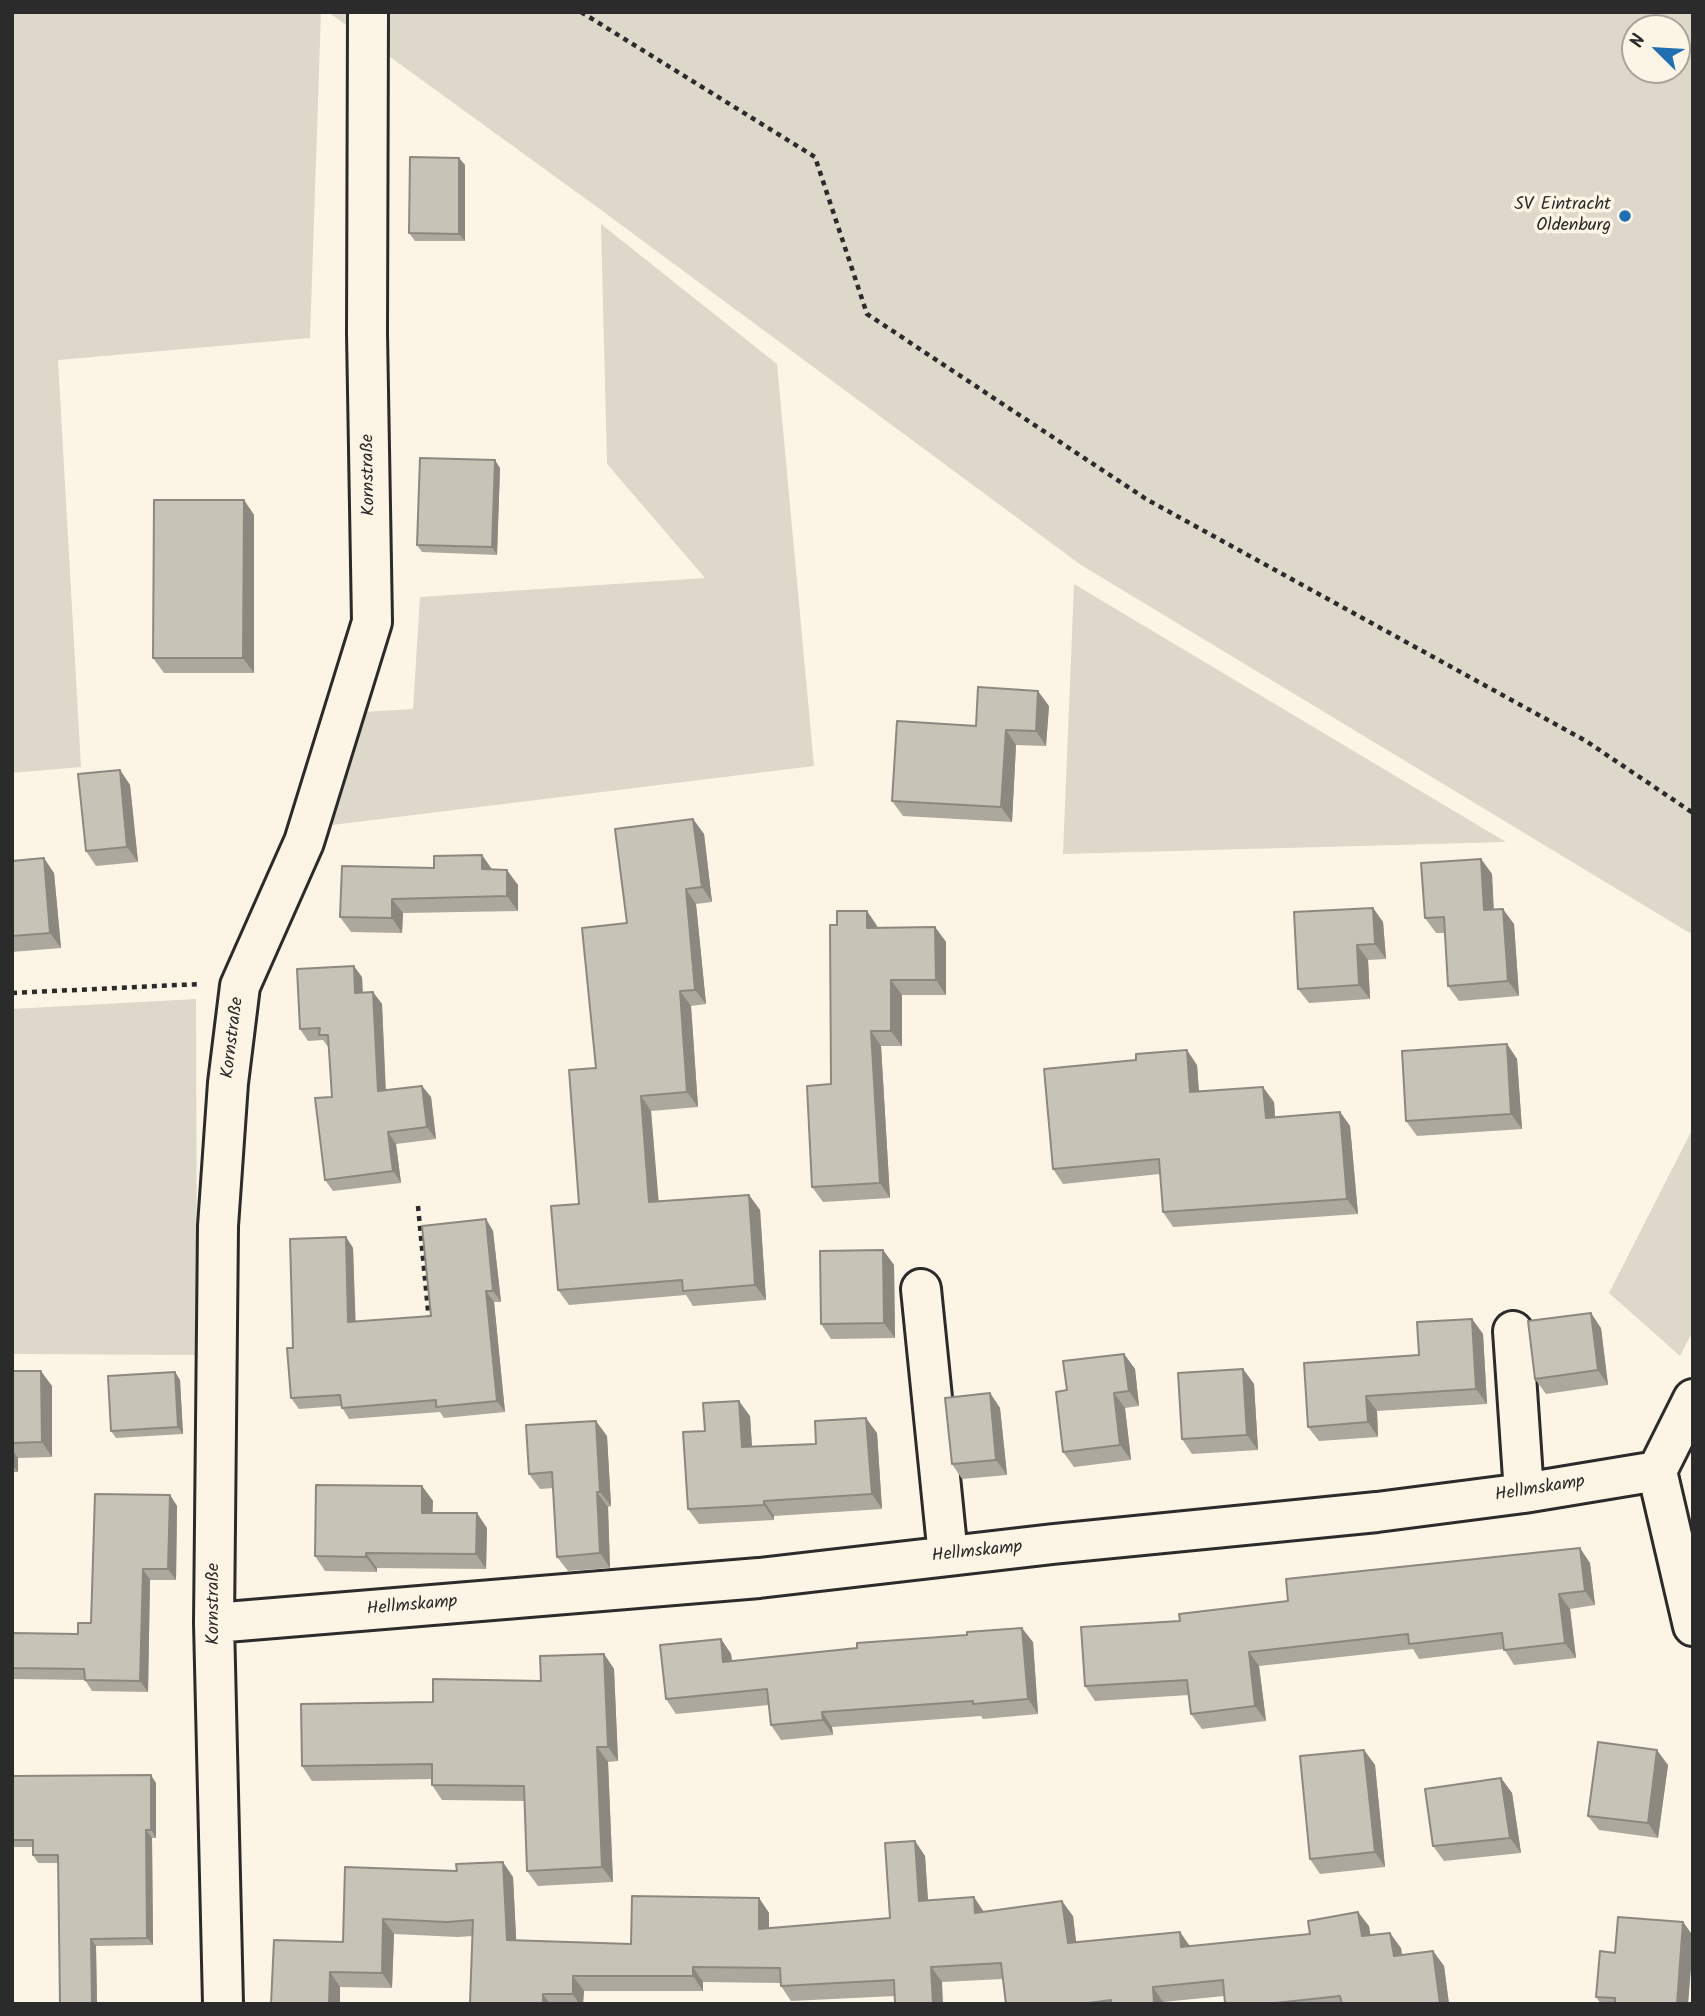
<!DOCTYPE html>
<meta charset="utf-8">
<style>
body{margin:0}
#map{position:relative;width:1705px;height:2016px;overflow:hidden;background:#fcf5e5;font-family:Kalam,sans-serif}
canvas{display:block}
.frame{position:absolute;inset:0;border:14px solid #2b2b2b;pointer-events:none}
.north{position:absolute;left:1621px;top:14px;width:70px;height:70px;box-sizing:border-box;background:#fcf5e5;border:2px solid #a8a49b;border-radius:50%;rotate:294deg;font-size:19px;font-weight:700;line-height:28px;text-align:center;color:#2b2b2b}
.north::after{content:'';display:block;margin:auto;width:24px;height:32px;background:#1f6fb2;clip-path:polygon(50% 0,100% 100%,50% 72%,0 100%)}
</style>
<div id="map">
<canvas width="1705" height="2016"></canvas>
<div class="frame"></div>
<div class="north">N</div>
</div>
<script>
const c = document.querySelector('canvas').getContext('2d');
c.lineJoin = 'round';
function paint(path, color) { c.fillStyle = color; c.fill(path, 'evenodd'); }
function stroke(path, color, width, dash) { c.strokeStyle = color; c.lineWidth = width; c.lineCap = dash ? 'butt' : 'round'; c.setLineDash(dash || []); c.stroke(path); }
function write(font, color, halo, rows, align = 'center') {
  c.font = font + ' Kalam,sans-serif'; c.lineWidth = 7; c.setLineDash([]); c.textBaseline = 'middle'; c.strokeStyle = halo; c.fillStyle = color; for (const [text, x, y, turn = 0] of rows) {
    c.save(); c.translate(x, y); c.rotate((+turn || 0) * Math.PI / 180); c.textAlign = isNaN(turn) ? turn : align; if (halo) c.strokeText(text, 0, 0); c.fillText(text, 0, 0); c.restore();
  }
}
const green = new Path2D(`
 M 12,12 L 321,12 L 310,338 L 58,360 L 81,767 L 12,773 Z
 M 328,12 L 1693,12 L 1693,935 L 1081,565 L 597,207 ZM 1635,28 L 1677,28 L 1677,70 L 1635,70 Z
 M 601,224 L 777,364 L 814,766 L 332,825 L 364,712 L 413,709 L 420,597 L 705,578 L 607,464 Z
 M 1074,584 L 1506,842 L 1063,854 Z
 M 196,999 L 197,1355 L 12,1354 L 12,1009 Z
 M 1693,1128 L 1693,1331 L 1680,1356 L 1609,1293 Z`);
const path = new Path2D(`
 M 581,12 L 815,157 L 867,314 L 1146,499 L 1586,741 L 1693,813
 M 12,993 L 200,984
 M 418,1206 L 429,1321`);
const minor = new Path2D(`
 M 921,1289 L 948,1556
 M 1513,1331 L 1524,1493
 M 1657,1471 L 1693,1626
 M 1657,1471 L 1693,1399
 M 214,1623 L 759,1578 L 1053,1544 L 1377,1512 L 1524,1493 L 1657,1471
 M 223,2004 L 214,1623 L 218,1226 L 228,1083 L 240,986 L 304,842 L 372,622 L 367,333 L 368,12`);
const wall = new Path2D(`
 M 459,158 L 465,165 L 465,241 L 415,241 L 409,233 Z
 M 500,468 L 497,555 L 422,552 L 417,545 Z
 M 244,500 L 254,515 L 254,673 L 164,673 L 153,658 Z
 M 1049,706 L 1046,746 L 1016,745 L 1012,822 L 903,816 L 892,801 L 976,726 Z
 M 120,770 L 130,785 L 138,862 L 96,866 L 86,851 Z
 M 693,819 L 704,834 L 712,902 L 696,904 L 706,1004 L 691,1006 L 698,1107 L 651,1111 L 658,1201 L 749,1195 L 760,1210 L 766,1300 L 693,1306 L 686,1295 L 569,1305 L 558,1290 L 579,1204 L 596,1068 Z
 M 482,855 L 492,869 L 518,885 L 518,911 L 403,913 L 402,933 L 351,932 L 340,917 L 434,868 Z
 M 1481,859 L 1492,874 L 1494,909 L 1514,924 L 1519,996 L 1459,1001 L 1448,986 L 1445,933 L 1436,933 L 1425,918 Z
 M 12,861 L 54,873 L 61,948 L 12,952 Z
 M 1373,908 L 1383,922 L 1386,959 L 1368,960 L 1370,999 L 1309,1003 L 1298,989 Z
 M 867,911 L 877,926 L 877,928 L 935,927 L 946,942 L 946,995 L 902,995 L 902,1046 L 881,1046 L 890,1198 L 823,1202 L 812,1187 L 831,1084 L 837,925 Z
 M 362,977 L 363,993 L 373,992 L 382,1004 L 386,1090 L 422,1086 L 431,1097 L 436,1139 L 396,1144 L 401,1183 L 333,1191 L 325,1180 L 332,1097 L 329,1047 L 328,1047 L 323,1040 L 308,1041 L 300,1029 Z
 M 1507,1044 L 1517,1059 L 1522,1129 L 1417,1136 L 1406,1121 Z
 M 1197,1065 L 1199,1092 L 1274,1102 L 1275,1117 L 1340,1112 L 1350,1126 L 1358,1214 L 1173,1227 L 1163,1212 L 1160,1174 L 1063,1184 L 1053,1169 Z
 M 486,1219 L 493,1231 L 501,1302 L 494,1302 L 505,1412 L 444,1418 L 440,1412 L 349,1419 L 341,1406 L 299,1409 L 291,1398 L 293,1348 L 346,1237 L 353,1248 L 355,1321 L 431,1316 Z
 M 883,1250 L 894,1265 L 895,1338 L 831,1339 L 821,1324 Z
 M 1472,1319 L 1483,1334 L 1487,1404 L 1377,1411 L 1378,1437 L 1319,1441 L 1308,1427 Z
 M 1601,1328 L 1608,1385 L 1546,1394 L 1535,1379 Z
 M 1124,1354 L 1135,1369 L 1139,1406 L 1125,1408 L 1131,1460 L 1074,1467 L 1063,1452 Z
 M 1243,1369 L 1254,1384 L 1258,1450 L 1192,1454 L 1182,1439 Z
 M 12,1371 L 52,1386 L 52,1457 L 18,1458 L 18,1472 L 12,1472 Z
 M 175,1372 L 180,1380 L 183,1434 L 116,1438 L 111,1431 Z
 M 990,1393 L 1000,1408 L 1007,1475 L 962,1479 L 952,1464 Z
 M 750,1416 L 752,1447 L 816,1444 L 877,1433 L 882,1509 L 774,1516 L 774,1520 L 699,1524 L 688,1509 L 705,1431 Z
 M 607,1436 L 611,1506 L 608,1507 L 610,1568 L 568,1571 L 557,1557 L 553,1488 L 540,1489 L 529,1474 Z
 M 422,1486 L 433,1501 L 432,1513 L 487,1528 L 486,1569 L 377,1568 L 377,1572 L 325,1571 L 315,1556 Z
 M 170,1495 L 177,1506 L 176,1580 L 150,1580 L 148,1692 L 92,1691 L 85,1680 L 12,1679 L 12,1633 L 78,1634 L 91,1623 Z
 M 1590,1563 L 1595,1605 L 1570,1609 L 1576,1658 L 1514,1665 L 1504,1649 L 1419,1659 L 1413,1649 L 1259,1666 L 1266,1721 L 1202,1729 L 1191,1714 L 1189,1695 L 1095,1701 L 1085,1686 L 1180,1621 Z
 M 721,1639 L 731,1654 L 732,1661 L 1033,1642 L 1038,1714 L 983,1719 L 981,1716 L 832,1727 L 833,1735 L 781,1740 L 771,1725 L 769,1705 L 676,1714 L 666,1699 Z
 M 604,1654 L 614,1669 L 618,1761 L 608,1762 L 613,1882 L 538,1886 L 527,1871 L 525,1801 L 442,1800 L 432,1785 L 432,1779 L 312,1781 L 302,1766 L 433,1702 L 541,1681 Z
 M 1364,1750 L 1375,1765 L 1385,1867 L 1320,1874 L 1310,1859 Z
 M 1668,1765 L 1658,1838 L 1599,1830 L 1588,1816 Z
 M 12,1776 L 156,1783 L 156,1838 L 152,1838 L 153,1945 L 96,1946 L 97,2004 L 60,2004 L 58,1863 L 38,1863 L 33,1855 L 33,1847 L 12,1847 Z
 M 1501,1778 L 1512,1793 L 1521,1853 L 1444,1861 L 1433,1846 Z
 M 915,1841 L 925,1856 L 928,1900 L 984,1911 L 1073,1916 L 1076,1942 L 1180,1932 L 1190,1946 L 1310,1934 L 1369,1926 L 1370,1935 L 1401,1948 L 1402,1955 L 1433,1951 L 1444,1966 L 1449,2004 L 1225,2004 L 1224,1996 L 1163,2002 L 1163,2004 L 1006,2004 L 1003,1979 L 942,1982 L 895,1996 L 791,2001 L 781,1986 L 781,1983 L 703,1982 L 703,1991 L 584,1991 L 583,2004 L 470,2004 L 473,1936 L 458,1937 L 394,1934 L 392,1988 L 340,1987 L 340,2004 L 271,2004 L 343,1942 L 345,1867 L 513,1877 L 516,1940 L 631,1944 L 759,1898 L 769,1913 L 769,1928 L 890,1918 Z
 M 1683,1922 L 1693,1936 L 1688,2004 L 1601,2004 L 1596,1997 L 1615,1953 Z`);
const shadedWall = new Path2D(`
 M 459,158 L 465,165 L 465,241 L 459,234 Z
 M 495,460 L 500,468 L 497,555 L 492,547 Z
 M 244,500 L 254,515 L 254,673 L 243,658 Z
 M 1038,691 L 1049,706 L 1046,746 L 1036,731 Z
 M 1006,730 L 1016,745 L 1012,822 L 1001,807 Z
 M 120,770 L 130,785 L 138,862 L 127,847 Z
 M 693,819 L 704,834 L 712,902 L 702,887 Z
 M 482,855 L 492,870 L 482,869 Z
 M 44,858 L 54,873 L 61,948 L 50,933 Z
 M 1481,859 L 1492,874 L 1494,925 L 1484,910 Z
 M 507,870 L 518,885 L 518,911 L 507,896 Z
 M 686,889 L 696,904 L 706,1004 L 695,990 Z
 M 392,899 L 403,913 L 402,933 L 392,918 Z
 M 1373,908 L 1383,922 L 1386,959 L 1375,944 Z
 M 1503,909 L 1514,924 L 1519,996 L 1508,981 Z
 M 867,911 L 877,926 L 877,943 L 867,928 Z
 M 935,927 L 946,942 L 946,995 L 936,980 Z
 M 1357,945 L 1368,960 L 1370,999 L 1359,985 Z
 M 354,966 L 362,977 L 363,1005 L 355,993 Z
 M 891,980 L 902,995 L 902,1046 L 891,1031 Z
 M 680,991 L 691,1006 L 698,1107 L 687,1092 Z
 M 373,992 L 382,1004 L 386,1103 L 378,1091 Z
 M 871,1031 L 881,1046 L 890,1198 L 880,1183 Z
 M 1507,1044 L 1517,1059 L 1522,1129 L 1511,1114 Z
 M 1187,1050 L 1197,1065 L 1200,1107 L 1190,1092 Z
 M 422,1086 L 431,1097 L 436,1139 L 427,1127 Z
 M 1263,1087 L 1274,1102 L 1276,1133 L 1266,1118 Z
 M 641,1096 L 651,1111 L 660,1217 L 649,1202 Z
 M 1340,1112 L 1350,1126 L 1358,1214 L 1347,1199 Z
 M 388,1132 L 396,1144 L 401,1183 L 393,1171 Z
 M 749,1195 L 760,1210 L 766,1300 L 755,1285 Z
 M 486,1219 L 493,1231 L 501,1302 L 493,1291 Z
 M 346,1237 L 353,1248 L 356,1333 L 348,1322 Z
 M 883,1250 L 894,1265 L 895,1338 L 884,1323 Z
 M 486,1291 L 494,1302 L 505,1412 L 497,1401 Z
 M 1591,1313 L 1601,1328 L 1608,1385 L 1598,1370 Z
 M 1472,1319 L 1483,1334 L 1487,1404 L 1476,1389 Z
 M 1124,1354 L 1135,1369 L 1139,1406 L 1129,1391 Z
 M 1243,1369 L 1254,1384 L 1258,1450 L 1247,1435 Z
 M 41,1371 L 52,1386 L 52,1457 L 42,1442 Z
 M 175,1372 L 180,1380 L 183,1434 L 178,1427 Z
 M 990,1393 L 1000,1408 L 1007,1475 L 996,1460 Z
 M 1114,1393 L 1125,1408 L 1131,1460 L 1120,1445 Z
 M 1366,1396 L 1377,1411 L 1378,1437 L 1368,1422 Z
 M 739,1401 L 750,1416 L 753,1462 L 742,1447 Z
 M 866,1418 L 877,1433 L 882,1509 L 872,1494 Z
 M 596,1421 L 607,1436 L 611,1506 L 600,1492 Z
 M 12,1450 L 18,1458 L 18,1472 L 12,1465 Z
 M 422,1486 L 433,1501 L 432,1528 L 422,1513 Z
 M 597,1492 L 608,1507 L 610,1568 L 600,1553 Z
 M 170,1495 L 177,1506 L 176,1580 L 168,1569 Z
 M 764,1501 L 774,1516 L 774,1520 L 764,1505 Z
 M 477,1513 L 487,1528 L 486,1569 L 476,1554 Z
 M 1580,1548 L 1590,1563 L 1595,1605 L 1585,1591 Z
 M 366,1553 L 377,1568 L 377,1572 L 366,1557 Z
 M 143,1569 L 150,1580 L 148,1692 L 140,1681 Z
 M 1559,1594 L 1570,1609 L 1576,1658 L 1565,1643 Z
 M 1022,1628 L 1033,1642 L 1038,1714 L 1028,1699 Z
 M 721,1639 L 731,1654 L 734,1677 L 723,1662 Z
 M 1249,1652 L 1259,1666 L 1266,1721 L 1255,1706 Z
 M 604,1654 L 614,1669 L 618,1761 L 608,1747 Z
 M 822,1712 L 832,1727 L 833,1735 L 823,1720 Z
 M 597,1747 L 608,1762 L 613,1882 L 602,1867 Z
 M 1364,1750 L 1375,1765 L 1385,1867 L 1375,1852 Z
 M 1657,1750 L 1668,1765 L 1658,1838 L 1648,1823 Z
 M 151,1775 L 156,1783 L 156,1838 L 151,1830 Z
 M 1501,1778 L 1512,1793 L 1521,1853 L 1510,1838 Z
 M 146,1830 L 152,1838 L 153,1945 L 147,1938 Z
 M 915,1841 L 925,1856 L 929,1916 L 919,1901 Z
 M 503,1862 L 513,1877 L 517,1955 L 507,1940 Z
 M 974,1897 L 984,1912 L 975,1913 Z
 M 759,1898 L 769,1913 L 769,1943 L 759,1929 Z
 M 1062,1901 L 1073,1916 L 1078,1958 L 1068,1943 Z
 M 1358,1912 L 1369,1926 L 1373,1951 L 1362,1936 Z
 M 383,1919 L 394,1934 L 392,1988 L 382,1973 Z
 M 1683,1922 L 1693,1936 L 1693,1944 L 1688,2004 L 1677,2004 Z
 M 1180,1932 L 1190,1947 L 1181,1947 Z
 M 1390,1933 L 1401,1948 L 1404,1971 L 1394,1956 Z
 M 91,1939 L 96,1946 L 97,2004 L 92,2004 Z
 M 1433,1951 L 1444,1966 L 1449,2004 L 1440,2004 Z
 M 693,1967 L 703,1982 L 703,1991 L 693,1976 Z
 M 931,1967 L 942,1982 L 943,2004 L 933,2004 Z
 M 330,1972 L 340,1987 L 340,2004 L 329,2004 Z
 M 573,1976 L 584,1991 L 583,2004 L 579,2004 L 573,1994 Z
 M 1153,1987 L 1163,2002 L 1163,2004 L 1154,2004 Z
 M 543,1994 L 550,2004 L 543,2004 Z`);
const building = new Path2D(`
 M 410,157 L 459,158 L 459,234 L 409,233 Z
 M 420,458 L 495,460 L 492,547 L 417,545 Z
 M 154,500 L 244,500 L 243,658 L 153,658 Z
 M 978,687 L 1038,691 L 1036,731 L 1006,730 L 1001,807 L 892,801 L 897,721 L 976,726 Z
 M 120,770 L 127,847 L 86,851 L 78,774 Z
 M 693,819 L 702,887 L 686,889 L 695,990 L 680,991 L 687,1092 L 641,1096 L 649,1202 L 749,1195 L 755,1285 L 683,1291 L 682,1280 L 558,1290 L 551,1206 L 579,1204 L 569,1070 L 596,1068 L 582,928 L 627,923 L 615,829 Z
 M 482,855 L 482,869 L 507,870 L 507,896 L 392,899 L 392,918 L 340,917 L 342,866 L 434,868 L 434,856 Z
 M 44,858 L 50,933 L 12,936 L 12,861 Z
 M 1481,859 L 1484,910 L 1503,909 L 1508,981 L 1448,986 L 1444,917 L 1425,918 L 1421,863 Z
 M 1373,908 L 1375,944 L 1357,945 L 1359,985 L 1298,989 L 1294,912 Z
 M 837,911 L 867,911 L 867,928 L 935,927 L 936,980 L 891,980 L 891,1031 L 871,1031 L 880,1183 L 812,1187 L 807,1086 L 831,1084 L 830,925 L 837,925 Z
 M 354,966 L 355,993 L 373,992 L 378,1091 L 422,1086 L 427,1127 L 388,1132 L 393,1171 L 325,1180 L 315,1098 L 332,1097 L 328,1035 L 319,1035 L 320,1028 L 300,1029 L 297,969 Z
 M 1507,1044 L 1511,1114 L 1406,1121 L 1402,1051 Z
 M 1187,1050 L 1190,1092 L 1263,1087 L 1266,1118 L 1340,1112 L 1347,1199 L 1163,1212 L 1159,1159 L 1053,1169 L 1044,1069 L 1136,1060 L 1136,1054 Z
 M 486,1219 L 493,1291 L 486,1291 L 497,1401 L 436,1407 L 436,1400 L 342,1408 L 340,1395 L 291,1398 L 287,1348 L 293,1348 L 290,1239 L 346,1237 L 348,1322 L 431,1316 L 422,1226 Z
 M 883,1250 L 884,1323 L 821,1324 L 820,1251 Z
 M 1591,1313 L 1598,1370 L 1535,1379 L 1528,1321 Z
 M 1472,1319 L 1476,1389 L 1366,1396 L 1368,1422 L 1308,1427 L 1304,1363 L 1419,1355 L 1417,1322 Z
 M 1124,1354 L 1129,1391 L 1114,1393 L 1120,1445 L 1063,1452 L 1056,1392 L 1067,1390 L 1063,1361 Z
 M 1243,1369 L 1247,1435 L 1182,1439 L 1178,1373 Z
 M 12,1371 L 41,1371 L 42,1442 L 12,1443 Z
 M 175,1372 L 178,1427 L 111,1431 L 108,1376 Z
 M 990,1393 L 996,1460 L 952,1464 L 945,1398 Z
 M 739,1401 L 742,1447 L 816,1444 L 815,1421 L 866,1418 L 872,1494 L 764,1501 L 764,1505 L 688,1509 L 683,1432 L 705,1431 L 703,1403 Z
 M 596,1421 L 600,1492 L 597,1492 L 600,1553 L 557,1557 L 552,1472 L 529,1474 L 526,1425 Z
 M 316,1485 L 422,1486 L 422,1513 L 477,1513 L 476,1554 L 366,1553 L 366,1557 L 315,1556 Z
 M 95,1494 L 170,1495 L 168,1569 L 143,1569 L 140,1681 L 85,1680 L 84,1669 L 12,1668 L 12,1633 L 78,1634 L 78,1623 L 91,1623 Z
 M 1580,1548 L 1585,1591 L 1559,1594 L 1565,1643 L 1504,1650 L 1502,1633 L 1409,1644 L 1408,1634 L 1249,1652 L 1255,1706 L 1191,1714 L 1187,1680 L 1085,1686 L 1081,1627 L 1180,1621 L 1179,1614 L 1288,1601 L 1286,1579 Z
 M 1022,1628 L 1028,1699 L 973,1704 L 973,1701 L 822,1712 L 823,1720 L 771,1725 L 767,1689 L 666,1699 L 660,1645 L 721,1639 L 723,1662 L 857,1648 L 857,1643 L 967,1635 L 967,1632 Z
 M 604,1654 L 608,1747 L 597,1747 L 602,1867 L 527,1871 L 524,1786 L 432,1785 L 432,1764 L 302,1766 L 301,1704 L 433,1702 L 433,1679 L 541,1681 L 540,1656 Z
 M 1598,1742 L 1657,1750 L 1648,1823 L 1588,1816 Z
 M 1364,1750 L 1375,1852 L 1310,1859 L 1300,1756 Z
 M 151,1775 L 151,1830 L 146,1830 L 147,1938 L 91,1939 L 92,2004 L 60,2004 L 58,1855 L 33,1855 L 33,1840 L 12,1840 L 12,1776 Z
 M 1501,1778 L 1510,1838 L 1433,1846 L 1425,1789 Z
 M 915,1841 L 919,1901 L 974,1897 L 975,1913 L 1062,1901 L 1068,1943 L 1180,1932 L 1181,1947 L 1310,1934 L 1308,1921 L 1358,1912 L 1362,1936 L 1390,1933 L 1394,1956 L 1433,1951 L 1440,2004 L 1342,2004 L 1340,1996 L 1266,2004 L 1225,2004 L 1223,1980 L 1153,1987 L 1154,2004 L 1111,2004 L 1111,2000 L 1081,2004 L 1006,2004 L 1001,1963 L 931,1967 L 933,2004 L 895,2004 L 894,1980 L 781,1986 L 780,1968 L 693,1967 L 693,1976 L 573,1976 L 573,1994 L 543,1994 L 543,2004 L 470,2003 L 473,1920 L 447,1922 L 383,1919 L 382,1973 L 330,1972 L 329,2004 L 271,2004 L 274,1940 L 343,1942 L 345,1867 L 457,1871 L 456,1864 L 503,1862 L 507,1940 L 631,1944 L 632,1896 L 759,1898 L 759,1929 L 890,1918 L 885,1843 Z
 M 1618,1917 L 1683,1922 L 1677,2004 L 1615,2004 L 1615,1998 L 1596,1997 L 1600,1951 L 1615,1953 Z`);
const markers = [
 [1625,216,7,"#1f6fb2"]
];
const poiNames = [
 ["SV Eintracht",1611,206],
 ["Oldenburg",1611,227]
];
const streetNames = [
 ["Kornstraße",370,475,-91],
 ["Kornstraße",234,1038,-83],
 ["Hellmskamp",1540,1490,-9],
 ["Hellmskamp",977,1553,-6],
 ["Kornstraße",215,1604,-90],
 ["Hellmskamp",412,1607,-5]
];
paint(green, '#ded8ca');
stroke(minor, '#2b2b2b', 44);
stroke(path, '#2b2b2b', 4.5, [5, 5]);
stroke(minor, '#fcf5e5', 38);
paint(wall, '#aca89d');
paint(shadedWall, '#8c8880');
paint(building, '#c8c3b7');
stroke(building, '#8c8880', 2);
for (const [x, y, r, color] of markers) { const dot = new Path2D(); dot.arc(x, y, r, 0, 2 * Math.PI); c.fillStyle = color; c.fill(dot); stroke(dot, '#fcf5e5', 2.5); }
write('18px', '#2b2b2b', '#fcf5e5', poiNames, 'right');
write('18px', '#2b2b2b', '#fcf5e5', streetNames);
</script>
